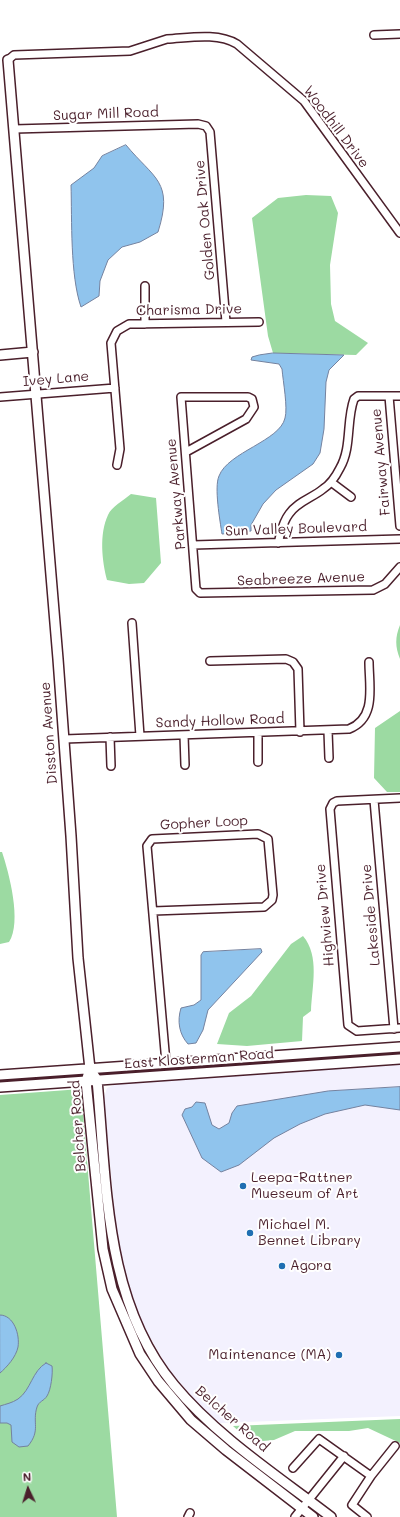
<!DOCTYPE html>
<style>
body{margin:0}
#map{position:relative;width:400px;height:1517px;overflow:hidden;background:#fff;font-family:Mali,sans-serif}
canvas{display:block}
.north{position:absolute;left:8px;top:1469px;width:40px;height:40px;-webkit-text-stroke:3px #fff;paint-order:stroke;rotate:356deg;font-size:11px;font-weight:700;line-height:16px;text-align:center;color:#4a1f2b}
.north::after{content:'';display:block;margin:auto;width:14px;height:18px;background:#4a1f2b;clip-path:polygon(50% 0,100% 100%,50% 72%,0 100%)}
</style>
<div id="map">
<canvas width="400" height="1517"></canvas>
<div class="north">N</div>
</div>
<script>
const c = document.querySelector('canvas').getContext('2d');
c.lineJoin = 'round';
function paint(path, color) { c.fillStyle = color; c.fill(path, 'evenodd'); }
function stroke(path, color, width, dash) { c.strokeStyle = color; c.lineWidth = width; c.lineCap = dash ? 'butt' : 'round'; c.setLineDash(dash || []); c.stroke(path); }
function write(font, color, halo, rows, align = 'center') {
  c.font = font + ' Mali,sans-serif'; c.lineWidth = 4; c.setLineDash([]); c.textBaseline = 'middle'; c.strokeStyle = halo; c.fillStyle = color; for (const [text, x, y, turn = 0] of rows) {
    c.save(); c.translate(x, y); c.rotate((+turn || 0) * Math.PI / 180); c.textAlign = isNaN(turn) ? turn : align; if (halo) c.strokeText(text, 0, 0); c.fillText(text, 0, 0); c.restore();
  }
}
const built = new Path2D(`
 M 400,1064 L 400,1416 L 220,1423 L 200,1406 L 167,1367 L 146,1330 L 132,1298 L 122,1263 L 116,1227 L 104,1098 L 107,1088 L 117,1084 Z`);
const green = new Path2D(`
 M 306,195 L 331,196 L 338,213 L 330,265 L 331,304 L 335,321 L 368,343 L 356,355 L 273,353 L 268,336 L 252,218 L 278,198 Z
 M 131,494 L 156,498 L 161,563 L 144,583 L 129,584 L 107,580 C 102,561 99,534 108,515 C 111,507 124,500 131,494 Z
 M 400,625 L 400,659 C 395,647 395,637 400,625 Z
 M 400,711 L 400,792 L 387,792 L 374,778 L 375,728 Z
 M 0,852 L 2,852 C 9,873 22,922 9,942 L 0,944 Z
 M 303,936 C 320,956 312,986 311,1011 L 303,1017 L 302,1041 L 247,1046 L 217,1044 L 229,1013 L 251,996 L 291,944 Z
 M 81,1089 L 117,1517 L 0,1517 L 0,1095 Z
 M 400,1419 L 400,1443 L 368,1428 L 349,1431 L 295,1431 L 274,1440 L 251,1442 L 233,1426 Z`);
const water = new Path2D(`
 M 126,145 C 154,179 174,181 158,232 L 140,242 L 122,247 L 108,260 L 100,281 L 99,296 L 81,307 C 70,275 72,220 71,185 L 94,168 L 102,156 Z
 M 273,353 L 344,355 L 329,370 L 326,382 L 324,429 L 320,453 L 313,464 L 276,490 L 263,504 L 251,525 L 251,531 L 222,534 C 220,521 214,487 219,476 C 228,452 280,441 285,418 C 288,408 283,381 282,369 L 279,364 L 251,360 L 252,357 L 259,355 Z
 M 261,949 L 262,952 L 208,1010 L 203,1030 L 196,1043 L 188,1044 C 179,1034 177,1021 181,1008 L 194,1005 L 201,1000 L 201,955 L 203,952 Z
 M 400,1087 L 400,1110 L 365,1105 L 325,1114 L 300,1124 L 274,1138 L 239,1165 L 221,1172 L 202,1158 L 182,1115 L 185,1109 L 192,1107 L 196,1102 L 205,1103 L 212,1125 L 219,1129 L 229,1123 L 232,1113 L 237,1106 L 328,1091 Z
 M 0,1315 C 14,1315 20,1335 18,1347 C 16,1357 7,1367 0,1373 Z
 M 46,1363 L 52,1366 C 53,1373 51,1390 47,1396 C 44,1401 39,1401 37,1407 C 32,1423 41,1430 28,1446 L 19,1447 L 12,1442 L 11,1425 L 7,1423 L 0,1423 L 0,1406 C 6,1404 12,1403 18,1399 C 31,1390 32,1371 46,1363 Z`);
const street = new Path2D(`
 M 374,35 L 400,34
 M 8,60 L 14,55 L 130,51 L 167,39 C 188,38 217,32 237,44 L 304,101 L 400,233
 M 14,129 L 198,124 L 206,126 L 210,132 L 226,322
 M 145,286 L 145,324
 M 389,396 L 400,526
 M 0,397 L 115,388
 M 186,452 L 246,419 L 254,407 L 252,399 L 248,397 L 181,397 L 196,589 L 200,593 L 373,590 L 385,584 L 400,567
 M 117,465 L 120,449 L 111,343 L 117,331 L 129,324 L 259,322
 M 331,482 L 351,497
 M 278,543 C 281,533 282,523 289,514 C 297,502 312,498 323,489 C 331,484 336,476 340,468 C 352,447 346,421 354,399 L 358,396 L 400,396
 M 193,545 L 400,539
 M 132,623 L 140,736
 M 210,661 L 286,659 L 293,662 L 298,669 L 300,732
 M 328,731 L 329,758
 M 258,733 L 258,762
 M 184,735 L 185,765
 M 110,737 L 111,766
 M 64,739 L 349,729 C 377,718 369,686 369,662
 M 400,798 L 337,801 L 333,803 L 330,809 L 348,1025 L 357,1031 L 400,1028
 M 374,800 L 394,1029
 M 153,911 L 264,907 L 272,900 L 273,895 L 268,839 L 258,834 L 152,839 L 147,846 L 166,1063
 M 293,1468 L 319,1439 L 371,1476
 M 188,1517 L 190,1513
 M 295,1517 L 344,1456
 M 367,1517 L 352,1505 L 371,1476 L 395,1446`);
const secondary = new Path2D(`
 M 8,60 L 58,659 L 71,836 L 78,958 L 90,1069 L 86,1081 L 103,1249 L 112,1289 L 140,1354 L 158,1381 L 191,1420 L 226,1450 L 313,1517
 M 0,355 L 33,352
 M 90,1069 L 97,1080 C 107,1184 104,1301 174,1385 C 216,1436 279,1477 331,1517
 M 0,1075 L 400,1047
 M 0,1087 L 400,1059`);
const markers = [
 [243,1186,4,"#1f6fb2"],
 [250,1233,4,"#1f6fb2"],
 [282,1266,4,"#1f6fb2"],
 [339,1355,4,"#1f6fb2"]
];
const streetNames = [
 ["Sugar Mill Road",106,114,-2],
 ["Woodhill Drive",336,127,53],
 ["Golden Oak Drive",205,220,-95],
 ["Charisma Drive",189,310,-1],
 ["Ivey Lane",56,379,-5],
 ["Fairway Avenue",381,462,-95],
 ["Parkway Avenue",176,494,-95],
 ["Sun Valley Boulevard",296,529,-2],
 ["Seabreeze Avenue",301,579,-2],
 ["Sandy Hollow Road",220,721,-2],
 ["Disston Avenue",49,733,-94],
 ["Gopher Loop",204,823,-3],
 ["Highview Drive",325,915,-95],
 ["Lakeside Drive",371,915,-95],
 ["East Klosterman Road",199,1059,-4],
 ["Belcher Road",78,1126,-94],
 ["Belcher Road",232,1419,41]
];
const poiNames = [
 ["Leepa-Rattner",251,1178],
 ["Mueseum of Art",251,1194],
 ["Michael M.",258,1225],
 ["Bennet Library",258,1241],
 ["Agora",290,1266],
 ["Maintenance (MA)",331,1355,"right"]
];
paint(built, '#f3f1fe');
paint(green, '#9cdaa2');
paint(water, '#90c4ed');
stroke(water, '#74829f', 1);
stroke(street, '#4a1f2b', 10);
stroke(secondary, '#4a1f2b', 12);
stroke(street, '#fff', 7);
stroke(secondary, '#fff', 9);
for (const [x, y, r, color] of markers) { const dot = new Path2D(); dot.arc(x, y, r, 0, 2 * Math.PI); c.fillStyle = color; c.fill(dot); stroke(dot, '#fff', 1.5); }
write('14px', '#4a1f2b', '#fff', streetNames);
write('14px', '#4a1f2b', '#fff', poiNames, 'left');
</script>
